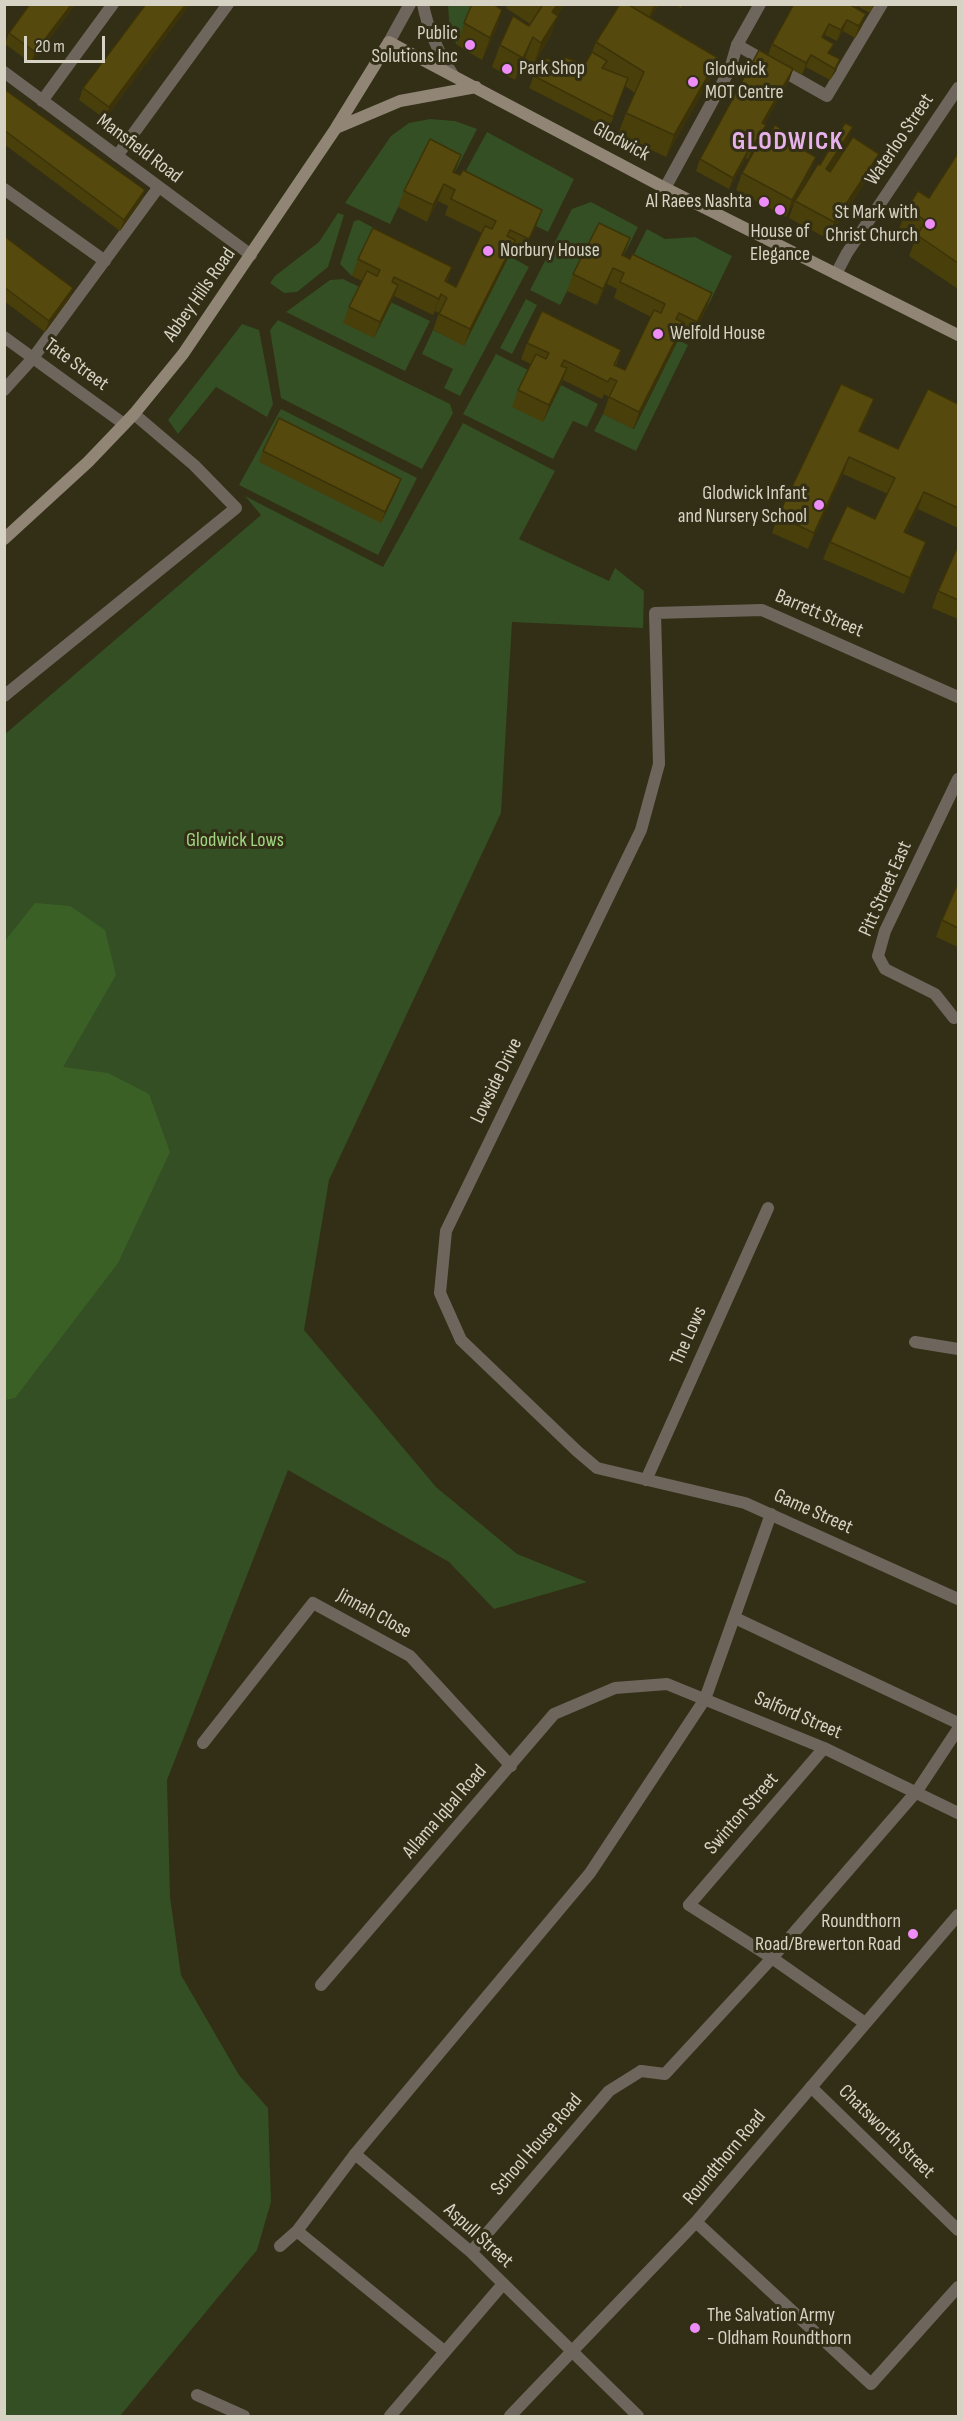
<!DOCTYPE html>
<style>
body{margin:0}
#map{position:relative;width:963px;height:2421px;overflow:hidden;background:#332e16;font-family:"Sofia Sans Condensed",sans-serif}
canvas{display:block}
.frame{position:absolute;inset:0;border:6px solid #d6d3c5;pointer-events:none}
.scale{position:absolute;left:24px;top:36px;width:81px;height:27px;box-sizing:border-box;border:3px solid #d6d3c5;border-top:0;padding-left:8px;font-size:18px;line-height:21px;white-space:nowrap;color:#d6d3c5;-webkit-text-stroke:4px #332e16;paint-order:stroke}
</style>
<div id="map">
<canvas width="963" height="2421"></canvas>
<div class="frame"></div>
<div class="scale">20 m</div>
</div>
<script>
const c = document.querySelector('canvas').getContext('2d');
c.lineJoin = 'round';
function paint(path, color) { c.fillStyle = color; c.fill(path, 'evenodd'); }
function stroke(path, color, width, dash) { c.strokeStyle = color; c.lineWidth = width; c.lineCap = dash ? 'butt' : 'round'; c.setLineDash(dash || []); c.stroke(path); }
function write(font, color, halo, rows, align = 'center') {
  c.font = font + ' "Sofia Sans Condensed",sans-serif'; c.lineWidth = 6; c.setLineDash([]); c.textBaseline = 'middle'; c.strokeStyle = halo; c.fillStyle = color; for (const [text, x, y, turn = 0] of rows) {
    c.save(); c.translate(x, y); c.rotate((+turn || 0) * Math.PI / 180); c.textAlign = isNaN(turn) ? turn : align; if (halo) c.strokeText(text, 0, 0); c.fillText(text, 0, 0); c.restore();
  }
}
const green = new Path2D(`
 M 448,5 L 473,5 L 457,45 L 450,34 Z
 M 430,119 L 455,121 L 477,129 L 455,172 L 423,156 L 390,224 L 345,203 L 391,136 L 409,123 Z
 M 487,132 L 574,179 L 548,232 L 457,187 Z
 M 591,202 L 638,227 L 624,255 L 593,240 L 560,305 L 530,290 L 572,209 Z
 M 338,213 L 344,215 L 328,267 L 297,292 L 284,293 L 270,283 L 275,276 L 319,242 Z
 M 359,220 L 385,234 L 367,245 L 352,276 L 340,264 L 354,221 Z
 M 647,229 L 665,239 L 695,237 L 732,256 L 706,310 L 626,270 Z
 M 509,256 L 529,267 L 460,396 L 444,388 L 453,369 L 422,354 L 433,330 L 463,345 Z
 M 343,279 L 430,321 L 405,371 L 286,312 L 330,280 Z
 M 526,299 L 537,305 L 512,354 L 500,348 Z
 M 278,320 L 450,404 L 453,413 L 422,469 L 281,398 L 270,330 Z
 M 242,324 L 259,330 L 273,404 L 267,417 L 216,387 L 178,434 L 168,420 Z
 M 678,340 L 688,345 L 636,451 L 594,431 L 603,414 L 634,429 Z
 M 496,354 L 530,371 L 543,421 L 561,385 L 598,404 L 587,427 L 573,421 L 553,459 L 463,414 Z
 M 281,409 L 417,478 L 378,555 L 239,485 Z
 M 463,423 L 555,471 L 519,539 L 609,581 L 615,568 L 644,591 L 643,628 L 512,622 L 501,813 L 329,1180 L 304,1330 L 436,1487 L 517,1554 L 587,1582 L 494,1609 L 449,1562 L 288,1470 L 167,1780 L 170,1897 L 181,1975 L 239,2075 L 268,2108 L 271,2202 L 257,2250 L 120,2416 L 5,2416 L 4,735 L 261,515 L 245,496 L 383,567 Z`);
const forest = new Path2D(`
 M 35,903 L 70,906 L 105,930 L 116,975 L 63,1067 L 108,1073 L 149,1094 L 170,1152 L 118,1263 L 15,1398 L 5,1400 L 5,941 Z`);
const service = new Path2D(`
 M 737,45 L 827,96 L 882,4
 M 117,156 L 228,4
 M 4,189 L 105,261
 M 4,390 L 33,358 L 158,188
 M 4,696 L 236,508 L 194,465 L 134,414
 M 735,1618 L 958,1723
 M 689,1905 L 772,1958 L 865,2023
 M 641,2071 L 665,2074 L 772,1958 L 917,1791 L 958,1729
 M 297,2231 L 444,2351
 M 280,2246 L 297,2231 L 355,2154 L 590,1873 L 705,1699 L 771,1514
 M 197,2395 L 244,2416
 M 390,2416 L 503,2284`);
const minor = new Path2D(`
 M 4,72 L 251,255
 M 42,101 L 113,4
 M 665,188 L 730,69 L 737,45 L 760,4
 M 836,274 L 847,253 L 958,88
 M 4,337 L 124,424
 M 958,697 L 762,610 L 655,613 L 659,764 L 641,830 L 446,1231 L 440,1293 L 461,1340 L 577,1451 L 597,1468 L 745,1503 L 958,1599
 M 954,1018 L 935,994 L 885,969 L 878,956 L 885,931 L 958,779
 M 915,1342 L 958,1349
 M 646,1480 L 768,1208
 M 203,1743 L 313,1603 L 410,1656 L 511,1766
 M 689,1905 L 824,1748
 M 321,1985 L 554,1714 L 615,1688 L 667,1684 L 824,1748 L 958,1813
 M 811,2087 L 958,2230
 M 355,2154 L 471,2252 L 638,2416
 M 696,2222 L 871,2384 L 958,2287
 M 471,2252 L 609,2091 L 641,2071`);
const tertiary = new Path2D(`
 M 423,4 C 428,31 438,52 453,75
 M 389,42 L 410,4
 M 510,2416 L 696,2222 L 958,1915`);
const secondary = new Path2D(`
 M 336,128 L 400,101 L 476,87
 M 4,539 L 88,462 L 134,414 L 183,354 L 336,128 L 389,42 L 665,188 L 958,335`);
const wall = new Path2D(`
 M 76,4 L 31,63 L 5,44 L 9,33 Z
 M 190,4 L 105,119 L 79,100 L 83,88 Z
 M 507,4 L 565,4 L 557,16 L 550,37 L 534,64 L 525,59 L 515,80 L 492,67 L 500,45 L 529,26 L 530,24 L 506,8 Z
 M 620,4 L 660,4 L 650,18 L 718,58 L 710,79 L 666,157 L 618,134 L 626,113 L 635,93 L 625,86 L 609,129 L 529,88 L 541,57 L 562,62 L 564,57 L 585,64 L 592,52 L 596,42 Z
 M 674,4 L 683,4 L 681,8 Z
 M 794,4 L 874,4 L 870,13 L 857,6 L 856,8 L 862,26 L 855,38 L 843,31 L 837,41 L 825,35 L 823,38 L 830,54 L 840,59 L 836,71 L 830,80 L 806,67 L 802,75 L 793,70 L 789,81 L 764,124 L 761,136 L 748,159 L 746,158 L 729,189 L 696,171 L 700,159 L 768,55 L 772,44 Z
 M 502,10 L 495,32 L 482,60 L 457,45 L 464,23 Z
 M 4,89 L 145,190 L 141,201 L 120,231 L 4,144 Z
 M 780,137 L 816,157 L 810,173 L 786,217 L 736,190 L 742,173 L 768,138 Z
 M 847,144 L 829,171 L 830,172 L 879,154 L 873,170 L 828,239 L 789,218 L 795,201 L 820,165 Z
 M 958,153 L 958,289 L 909,256 L 915,240 L 899,229 L 907,208 L 929,198 Z
 M 455,173 L 542,210 L 536,226 L 522,255 L 511,250 L 509,256 L 464,346 L 433,330 L 439,313 L 435,311 L 433,315 L 394,296 L 374,338 L 343,323 L 349,307 L 362,281 L 352,276 L 358,259 L 452,267 L 447,282 L 456,287 L 482,233 L 445,215 L 448,206 L 438,201 L 427,222 L 398,207 L 404,191 Z
 M 4,236 L 73,288 L 69,299 L 45,332 L 4,301 Z
 M 624,256 L 712,293 L 706,310 L 691,339 L 680,333 L 633,429 L 603,414 L 609,397 L 604,394 L 602,399 L 563,380 L 543,422 L 512,407 L 518,390 L 531,364 L 521,359 L 527,343 L 621,350 L 616,366 L 625,370 L 651,317 L 614,298 L 617,289 L 607,284 L 597,305 L 567,291 L 573,274 Z
 M 874,399 L 868,416 L 860,432 L 898,449 L 958,404 L 958,528 L 918,509 L 906,533 L 926,542 L 920,559 L 904,594 L 823,559 L 830,542 L 875,519 L 888,494 L 843,474 L 808,549 L 772,533 L 778,516 Z
 M 263,451 L 397,490 L 381,523 L 259,462 Z
 M 958,546 L 958,619 L 932,608 L 938,591 Z
 M 958,883 L 958,947 L 936,937 L 942,920 Z`);
const shadedWall = new Path2D(`
 M 72,4 L 76,4 L 31,63 L 35,52 Z
 M 186,4 L 190,4 L 105,119 L 109,107 Z
 M 558,4 L 565,4 L 544,34 L 552,12 Z
 M 654,4 L 660,4 L 648,21 Z
 M 502,10 L 495,32 L 482,60 L 490,38 Z
 M 866,14 L 862,26 L 855,38 L 859,26 Z
 M 558,16 L 550,37 L 534,64 L 541,43 Z
 M 847,20 L 843,31 L 837,41 L 841,30 Z
 M 829,24 L 825,35 L 817,48 L 822,37 Z
 M 533,37 L 525,59 L 515,80 L 523,58 Z
 M 811,55 L 806,67 L 802,75 L 806,63 Z
 M 718,58 L 710,79 L 666,157 L 674,135 Z
 M 840,59 L 836,71 L 830,80 L 835,69 Z
 M 793,69 L 789,81 L 758,134 L 762,123 Z
 M 766,125 L 761,136 L 748,159 L 752,148 Z
 M 853,127 L 847,144 L 820,186 L 826,169 Z
 M 750,147 L 746,158 L 729,189 L 733,178 Z
 M 879,154 L 873,170 L 828,239 L 834,222 Z
 M 461,155 L 455,172 L 447,188 L 453,172 Z
 M 816,157 L 810,173 L 786,217 L 792,200 Z
 M 444,184 L 438,201 L 427,222 L 433,205 Z
 M 145,190 L 141,201 L 120,231 L 124,220 Z
 M 542,210 L 536,226 L 522,255 L 529,239 Z
 M 630,238 L 624,255 L 616,272 L 622,255 Z
 M 515,240 L 509,256 L 464,346 L 470,329 Z
 M 452,267 L 446,283 L 433,315 L 445,281 Z
 M 613,268 L 607,284 L 597,305 L 603,289 Z
 M 398,285 L 392,302 L 374,338 L 380,322 Z
 M 73,288 L 69,299 L 45,332 L 49,321 Z
 M 712,293 L 706,310 L 691,339 L 697,322 Z
 M 684,323 L 678,340 L 633,429 L 639,412 Z
 M 567,368 L 561,385 L 543,422 L 549,405 Z
 M 874,399 L 868,416 L 853,447 L 859,431 Z
 M 849,457 L 843,474 L 808,549 L 814,533 Z
 M 401,479 L 397,490 L 381,523 L 385,512 Z
 M 924,492 L 918,509 L 898,549 L 904,532 Z
 M 926,542 L 920,559 L 904,594 L 910,578 Z`);
const building = new Path2D(`
 M 30,4 L 72,4 L 35,52 L 9,33 Z
 M 146,4 L 186,4 L 109,107 L 83,88 Z
 M 472,4 L 493,4 L 502,10 L 490,38 L 464,23 Z
 M 540,4 L 558,4 L 552,12 L 558,16 L 541,43 L 533,37 L 523,58 L 500,45 L 513,16 L 529,26 L 542,6 Z
 M 620,4 L 627,4 L 718,58 L 674,135 L 626,113 L 644,72 L 596,42 Z
 M 794,4 L 849,4 L 866,14 L 859,26 L 847,20 L 841,30 L 829,24 L 822,37 L 834,44 L 828,53 L 840,59 L 835,69 L 811,55 L 806,63 L 772,44 Z
 M 759,50 L 793,69 L 762,123 L 766,125 L 752,148 L 750,147 L 733,178 L 700,159 Z
 M 592,52 L 607,61 L 602,68 L 628,78 L 613,117 L 534,76 L 541,57 L 562,63 L 564,57 L 585,64 Z
 M 4,89 L 145,190 L 124,220 L 4,130 Z
 M 845,123 L 853,127 L 826,169 L 830,172 L 853,137 L 879,154 L 834,222 L 795,201 L 818,164 L 820,165 Z
 M 775,125 L 782,130 L 778,136 L 816,157 L 792,200 L 742,173 L 763,135 L 768,138 Z
 M 430,139 L 461,155 L 453,172 L 460,175 L 463,170 L 542,210 L 529,239 L 510,230 L 507,236 L 515,240 L 470,329 L 439,314 L 447,298 L 441,294 L 439,299 L 394,277 L 392,282 L 398,285 L 380,322 L 349,307 L 367,271 L 377,276 L 380,270 L 358,259 L 373,228 L 452,267 L 445,281 L 456,287 L 485,226 L 492,229 L 496,221 L 451,199 L 455,190 L 444,184 L 433,205 L 404,191 Z
 M 958,153 L 958,263 L 917,235 L 926,221 L 907,208 L 918,191 L 929,198 Z
 M 599,223 L 630,238 L 622,255 L 630,259 L 632,254 L 712,293 L 697,322 L 679,313 L 676,319 L 684,323 L 639,412 L 609,397 L 617,381 L 610,378 L 608,382 L 564,360 L 561,366 L 567,368 L 549,405 L 518,390 L 536,354 L 546,359 L 549,353 L 527,343 L 542,311 L 621,350 L 614,365 L 625,370 L 654,310 L 661,313 L 665,304 L 620,282 L 624,273 L 613,268 L 603,289 L 573,274 Z
 M 4,236 L 73,288 L 49,321 L 4,287 Z
 M 841,384 L 874,399 L 859,431 L 898,449 L 928,389 L 958,404 L 958,508 L 924,492 L 904,532 L 926,542 L 910,578 L 830,542 L 847,506 L 875,519 L 895,478 L 849,457 L 814,533 L 778,516 Z
 M 279,418 L 401,479 L 385,512 L 263,451 Z
 M 958,546 L 958,600 L 938,591 Z
 M 958,883 L 958,928 L 942,920 Z`);
const markers = [
 [470,45,6,"#ee8cf8"],
 [507,69,6,"#ee8cf8"],
 [693,82,6,"#ee8cf8"],
 [764,202,6,"#ee8cf8"],
 [780,210,6,"#ee8cf8"],
 [930,224,6,"#ee8cf8"],
 [488,251,6,"#ee8cf8"],
 [658,334,6,"#ee8cf8"],
 [819,505,6,"#ee8cf8"],
 [913,1934,6,"#ee8cf8"],
 [695,2328,6,"#ee8cf8"]
];
const poiNames = [
 ["Public",458,34],
 ["Solutions Inc",458,57],
 ["Park Shop",519,69,"left"],
 ["Glodwick",705,70,"left"],
 ["MOT Centre",705,93,"left"],
 ["Al Raees Nashta",752,202],
 ["St Mark with",918,213],
 ["Christ Church",918,236],
 ["House of",780,232,"center"],
 ["Elegance",780,255,"center"],
 ["Norbury House",500,251,"left"],
 ["Welfold House",670,334,"left"],
 ["Glodwick Infant",807,494],
 ["and Nursery School",807,517],
 ["Roundthorn",901,1922],
 ["Road/Brewerton Road",901,1945],
 ["The Salvation Army",707,2316,"left"],
 ["- Oldham Roundthorn",707,2339,"left"]
];
const streetNames = [
 ["Waterloo Street",900,140,-56],
 ["Glodwick",621,142,28],
 ["Mansfield Road",139,149,37],
 ["Abbey Hills Road",200,295,-55],
 ["Tate Street",76,365,36],
 ["Barrett Street",819,614,23],
 ["Pitt Street East",886,889,-66],
 ["Lowside Drive",497,1081,-64],
 ["The Lows",689,1336,-66],
 ["Game Street",813,1512,24],
 ["Jinnah Close",374,1614,29],
 ["Salford Street",798,1716,23],
 ["Allama Iqbal Road",445,1812,-49],
 ["Swinton Street",742,1814,-49],
 ["Chatsworth Street",886,2132,44],
 ["School House Road",537,2145,-49],
 ["Roundthorn Road",725,2158,-50],
 ["Aspull Street",478,2236,42]
];
const parkNames = [
 ["Glodwick Lows",235,841]
];
const districtNames = [
 ["GLODWICK",788,142]
];
paint(green, '#334f23');
paint(forest, '#3b6025');
stroke(service, '#6e665d', 12);
stroke(minor, '#6e665d', 12);
stroke(tertiary, '#6e665d', 12);
stroke(secondary, '#918576', 12);
paint(wall, '#493f0b');
paint(shadedWall, '#3c3309');
paint(building, '#55490d');
stroke(building, '#3c3309', 1.5);
for (const [x, y, r, color] of markers) { const dot = new Path2D(); dot.arc(x, y, r, 0, 2 * Math.PI); c.fillStyle = color; c.fill(dot); stroke(dot, '#332e16', 2); }
write('20px', '#d6d3c5', '#332e16', poiNames, 'right');
write('20px', '#d6d3c5', '#332e16', streetNames);
write('20px', '#9fd681', '#332e16', parkNames);
c.letterSpacing = '1.5px';
write('bold 26px', '#e7b1ec', '#332e16', districtNames);
c.letterSpacing = '0px';
</script>
